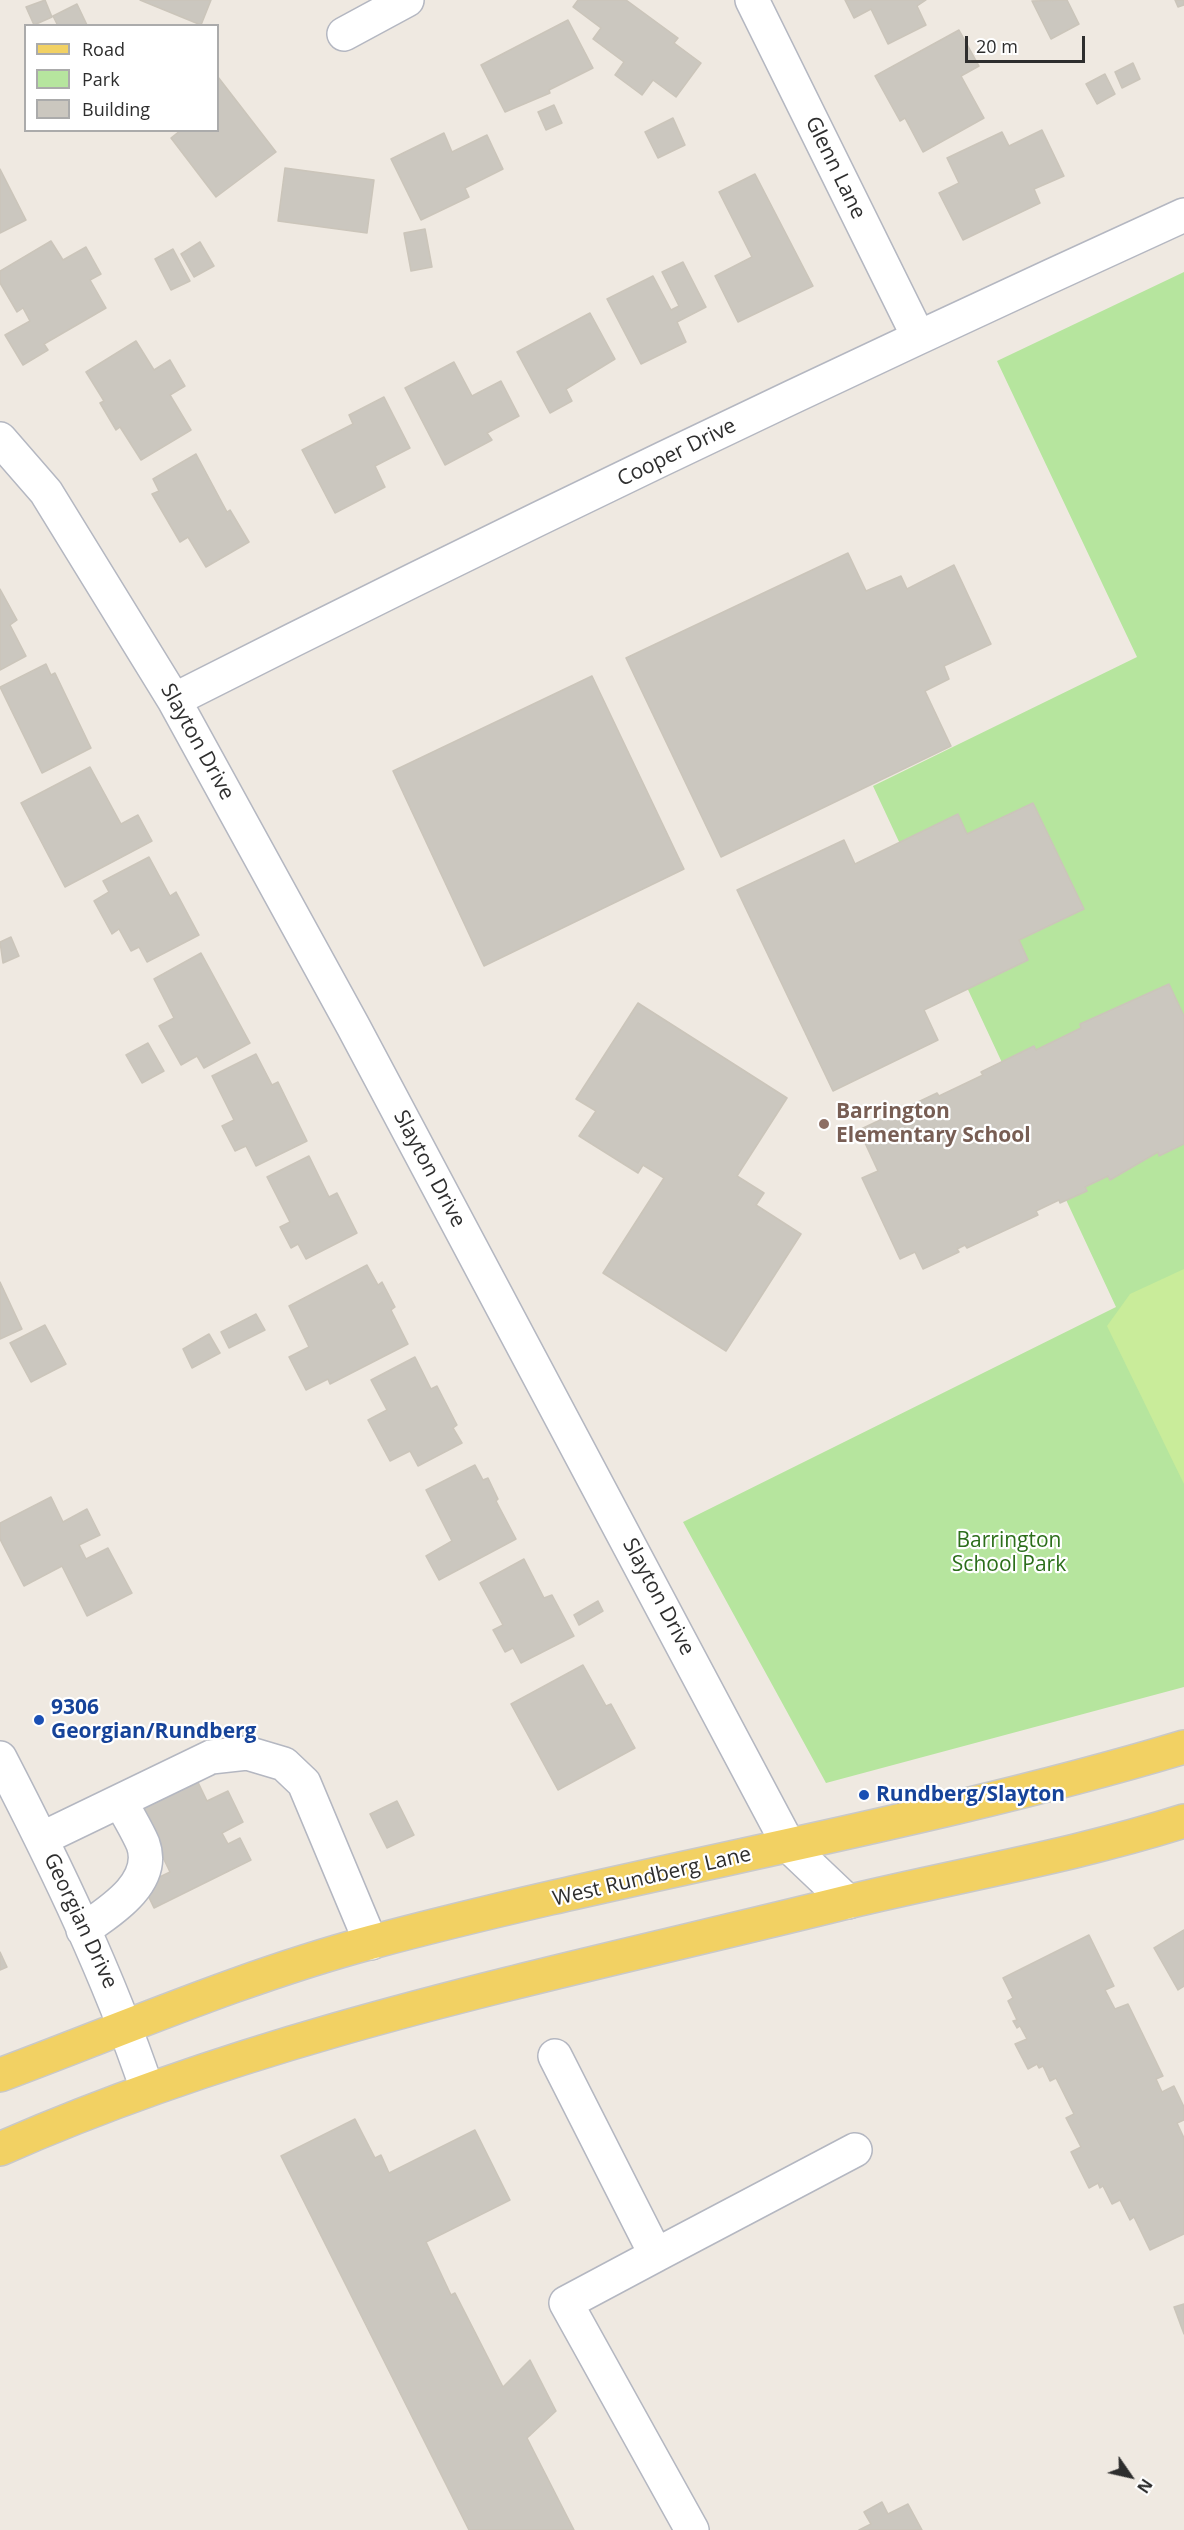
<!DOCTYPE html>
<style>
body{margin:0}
#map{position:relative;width:1184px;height:2530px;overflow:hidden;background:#efe9e1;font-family:"Open Sans",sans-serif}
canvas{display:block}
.legend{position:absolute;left:24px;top:24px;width:195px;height:108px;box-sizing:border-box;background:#fff;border:2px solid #ababab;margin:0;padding:8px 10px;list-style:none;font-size:18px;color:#2e2e2e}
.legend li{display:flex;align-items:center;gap:12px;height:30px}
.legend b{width:30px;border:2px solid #ababab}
.north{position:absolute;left:1100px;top:2446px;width:60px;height:60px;-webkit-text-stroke:4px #fff;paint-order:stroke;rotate:124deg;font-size:16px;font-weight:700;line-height:24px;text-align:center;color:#2e2e2e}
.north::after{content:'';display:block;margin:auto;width:21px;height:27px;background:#2e2e2e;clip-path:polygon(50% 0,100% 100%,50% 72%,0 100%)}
.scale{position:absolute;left:965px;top:36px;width:120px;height:27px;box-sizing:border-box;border:3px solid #2e2e2e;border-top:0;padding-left:8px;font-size:18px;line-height:21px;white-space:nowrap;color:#2e2e2e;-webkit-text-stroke:4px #fff;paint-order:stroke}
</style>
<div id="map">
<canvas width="1184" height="2530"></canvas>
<ul class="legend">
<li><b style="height:8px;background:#f2d163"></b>Road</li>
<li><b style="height:16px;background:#b6e59e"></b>Park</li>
<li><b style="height:16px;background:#cbc7bf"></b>Building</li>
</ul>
<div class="north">N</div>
<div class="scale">20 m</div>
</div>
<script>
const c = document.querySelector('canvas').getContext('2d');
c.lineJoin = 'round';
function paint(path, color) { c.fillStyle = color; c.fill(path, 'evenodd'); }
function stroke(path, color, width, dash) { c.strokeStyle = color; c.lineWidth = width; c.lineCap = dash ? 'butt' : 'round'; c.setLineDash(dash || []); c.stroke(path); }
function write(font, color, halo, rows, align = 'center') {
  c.font = font + ' "Open Sans",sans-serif'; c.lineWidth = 4.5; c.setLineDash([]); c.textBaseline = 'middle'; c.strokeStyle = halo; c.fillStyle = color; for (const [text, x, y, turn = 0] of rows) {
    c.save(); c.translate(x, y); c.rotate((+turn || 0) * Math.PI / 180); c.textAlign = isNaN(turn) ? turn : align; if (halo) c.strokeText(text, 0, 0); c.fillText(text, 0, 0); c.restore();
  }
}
const green = new Path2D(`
 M 1184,272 L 1184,1687 L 826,1783 L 683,1522 L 1116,1307 L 873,786 L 1137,657 L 997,361 Z`);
const pitch = new Path2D(`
 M 1184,1269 L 1184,1484 L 1107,1326 L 1130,1294 Z`);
const building = new Path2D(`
 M 45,0 L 52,17 L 34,25 L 26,7 Z
 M 140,0 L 211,0 L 201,25 Z
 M 578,0 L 626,0 L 678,38 L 674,43 L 701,63 L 676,97 L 653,80 L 642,95 L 615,75 L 624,62 L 593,39 L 601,28 L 573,7 Z
 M 845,0 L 926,0 L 917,6 L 926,25 L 888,44 L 871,9 L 854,18 Z
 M 1067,0 L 1079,24 L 1051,39 L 1032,1 Z
 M 1175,0 L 1184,0 L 1184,5 L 1178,7 Z
 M 77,4 L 87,25 L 58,26 L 53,16 Z
 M 568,20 L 593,68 L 549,90 L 550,93 L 505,112 L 481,65 Z
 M 959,30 L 979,66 L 961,76 L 984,118 L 923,152 L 905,118 L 900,121 L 875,76 Z
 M 1133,63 L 1140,79 L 1122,88 L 1115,72 Z
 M 1105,74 L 1115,94 L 1097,104 L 1086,84 Z
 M 218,77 L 276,152 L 216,197 L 171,138 L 181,130 L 218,130 Z
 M 554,105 L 562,123 L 546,130 L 538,112 Z
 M 673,118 L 685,145 L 658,158 L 645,132 Z
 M 1042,130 L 1064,176 L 1034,189 L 1040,203 L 963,240 L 939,193 L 959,183 L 947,158 L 1002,132 L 1009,146 Z
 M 444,133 L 452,152 L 487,135 L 503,169 L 465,188 L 469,197 L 421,220 L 391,159 Z
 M 285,168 L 374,180 L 367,233 L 278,221 Z
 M 0,169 L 26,220 L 0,233 Z
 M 755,174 L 813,286 L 738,322 L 715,276 L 752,257 L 719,192 Z
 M 425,229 L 432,267 L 411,271 L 404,233 Z
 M 51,241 L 63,260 L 86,247 L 101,274 L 90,280 L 106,308 L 44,344 L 48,350 L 23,365 L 5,335 L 30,321 L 23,308 L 17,312 L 0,283 L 0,271 Z
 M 200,242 L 214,266 L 194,277 L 181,254 Z
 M 173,249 L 190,281 L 171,290 L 155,259 Z
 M 683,262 L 706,307 L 677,322 L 686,342 L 641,364 L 607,299 L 653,276 L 671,310 L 679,306 L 662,272 Z
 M 590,313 L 615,359 L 566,389 L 572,401 L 550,413 L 517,352 Z
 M 136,341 L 154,370 L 170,360 L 185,386 L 170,395 L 191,430 L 141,460 L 120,427 L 116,430 L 100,403 L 104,401 L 86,372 Z
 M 454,362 L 472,396 L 501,381 L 519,416 L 487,433 L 492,440 L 445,465 L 405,388 Z
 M 384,397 L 410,448 L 375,466 L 385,487 L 335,513 L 302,450 L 353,424 L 349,415 Z
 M 196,454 L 227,512 L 230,510 L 249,542 L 206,567 L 188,537 L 180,542 L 152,494 L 159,491 L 153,479 Z
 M 848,553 L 866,591 L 901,576 L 907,589 L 954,565 L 991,644 L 944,666 L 949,679 L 925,691 L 951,746 L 721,857 L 626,658 Z
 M 0,589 L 17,620 L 10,625 L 26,656 L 0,670 Z
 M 46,664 L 51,675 L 55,673 L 91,748 L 42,773 L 0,687 Z
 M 592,676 L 684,869 L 484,966 L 393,771 Z
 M 90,767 L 121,824 L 138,815 L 152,841 L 65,887 L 21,803 Z
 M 1033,803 L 1084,909 L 1019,940 L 1028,960 L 924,1010 L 938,1040 L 833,1091 L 737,890 L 844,840 L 855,864 L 958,814 L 967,834 Z
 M 149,857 L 170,896 L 176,892 L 199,935 L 147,962 L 139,947 L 131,951 L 119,929 L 112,934 L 94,901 L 109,892 L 103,881 Z
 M 11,937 L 19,956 L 3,963 L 0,942 Z
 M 201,953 L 250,1043 L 204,1068 L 197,1056 L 181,1065 L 159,1026 L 174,1018 L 154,979 Z
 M 1169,984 L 1184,1016 L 1184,1144 L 1159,1156 L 1158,1152 L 1110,1180 L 1108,1176 L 1085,1187 L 1087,1191 L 1060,1203 L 1059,1200 L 1036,1211 L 1038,1215 L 967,1248 L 965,1245 L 957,1249 L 959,1252 L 923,1269 L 915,1252 L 900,1259 L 862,1178 L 878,1171 L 859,1130 L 937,1093 L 939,1096 L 983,1075 L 981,1072 L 1034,1046 L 1036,1050 L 1081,1028 L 1080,1024 Z
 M 638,1003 L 787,1098 L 737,1176 L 764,1193 L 756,1205 L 801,1234 L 726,1351 L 603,1273 L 664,1178 L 643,1165 L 638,1173 L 579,1136 L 596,1111 L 576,1099 Z
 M 148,1043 L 164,1071 L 142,1083 L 126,1055 Z
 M 256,1054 L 272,1085 L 278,1082 L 307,1141 L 256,1166 L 246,1146 L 235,1151 L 222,1126 L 234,1120 L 212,1076 Z
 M 309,1156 L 329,1197 L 337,1193 L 357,1233 L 306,1259 L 298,1244 L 291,1248 L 280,1227 L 290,1222 L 267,1177 Z
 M 367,1265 L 378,1285 L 382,1282 L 395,1307 L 391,1310 L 408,1344 L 330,1384 L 328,1379 L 306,1390 L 289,1357 L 309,1347 L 289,1306 Z
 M 0,1282 L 22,1329 L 0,1339 Z
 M 256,1314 L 265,1330 L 229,1348 L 221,1332 Z
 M 45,1325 L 66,1364 L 31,1382 L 10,1343 Z
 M 209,1334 L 220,1353 L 192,1368 L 183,1349 Z
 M 415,1357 L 431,1389 L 437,1386 L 457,1425 L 453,1428 L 462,1443 L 418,1466 L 410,1451 L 390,1461 L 368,1420 L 387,1410 L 371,1380 Z
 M 475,1465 L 483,1480 L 488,1478 L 498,1499 L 496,1501 L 516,1539 L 439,1580 L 426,1556 L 452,1541 L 426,1490 Z
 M 51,1497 L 63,1522 L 87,1509 L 100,1535 L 79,1545 L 86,1559 L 108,1548 L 132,1593 L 87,1616 L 62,1566 L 24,1586 L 0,1539 L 0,1523 Z
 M 524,1559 L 544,1598 L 552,1595 L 574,1636 L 521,1663 L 513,1648 L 505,1652 L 493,1630 L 503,1625 L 480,1583 Z
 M 598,1601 L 603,1611 L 579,1625 L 574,1615 Z
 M 583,1665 L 606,1706 L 611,1704 L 635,1748 L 558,1790 L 511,1704 Z
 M 194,1774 L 207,1801 L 228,1791 L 243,1822 L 222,1833 L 228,1844 L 240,1838 L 251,1860 L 154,1908 L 143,1885 L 170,1872 L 136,1802 Z
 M 397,1801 L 414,1835 L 387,1848 L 370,1814 Z
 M 1184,1930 L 1184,1986 L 1178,1990 L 1154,1948 Z
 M 1089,1935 L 1114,1986 L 1105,1990 L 1115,2009 L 1128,2004 L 1163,2076 L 1156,2079 L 1162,2092 L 1174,2086 L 1184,2107 L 1184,2120 L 1177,2123 L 1184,2138 L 1184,2234 L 1150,2250 L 1134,2217 L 1130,2220 L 1120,2200 L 1112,2204 L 1103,2186 L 1100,2188 L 1098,2183 L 1089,2188 L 1071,2152 L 1081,2147 L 1066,2118 L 1074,2114 L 1056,2078 L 1050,2081 L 1043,2066 L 1039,2068 L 1037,2064 L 1028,2069 L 1015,2044 L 1027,2039 L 1020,2026 L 1017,2028 L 1013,2021 L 1017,2020 L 1008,2001 L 1013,1998 L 1003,1978 Z
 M 0,1952 L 7,1967 L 0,1970 Z
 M 355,2119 L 375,2158 L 381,2155 L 389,2173 L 475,2130 L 510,2200 L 426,2242 L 451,2295 L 455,2293 L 503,2387 L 530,2360 L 556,2411 L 527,2438 L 574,2530 L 469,2530 L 281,2156 Z
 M 1184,2304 L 1184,2334 L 1174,2307 Z
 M 882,2502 L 888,2514 L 908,2504 L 922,2530 L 859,2530 L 871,2524 L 864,2512 Z`);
const minor = new Path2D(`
 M 752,0 L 918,336
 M 344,34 L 407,0
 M 0,439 L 46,492 L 174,700 L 353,1026 L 789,1846 L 848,1902
 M 174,700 C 507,531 844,370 1184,215
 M 0,1758 C 56,1866 108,1974 147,2089
 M 41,1839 L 211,1757 L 247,1753 L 284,1764 L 304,1783 L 371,1943
 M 83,1930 C 109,1912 157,1883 143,1844 C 137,1830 128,1816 121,1802
 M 555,2056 L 656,2255 L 855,2150
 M 656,2255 L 566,2303 L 692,2530`);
const major = new Path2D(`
 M 0,2075 C 123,2029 245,1976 372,1942 C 641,1870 917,1827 1184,1747
 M 0,2149 C 271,2029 562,1973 847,1902 C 959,1875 1074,1856 1184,1821`);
const markers = [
 [824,1124,6,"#8d6e63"],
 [39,1720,6,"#1a4fb4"],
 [864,1795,6,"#1a4fb4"]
];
const streetNames = [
 ["Glenn Lane",835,168,64],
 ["Cooper Drive",677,453,-26],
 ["Slayton Drive",197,742,61],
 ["Slayton Drive",429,1169,62],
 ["Slayton Drive",658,1597,62],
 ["West Rundberg Lane",652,1877,-13],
 ["Georgian Drive",80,1921,65]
];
const educationNames = [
 ["Barrington",836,1112],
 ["Elementary School",836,1136]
];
const parkNames = [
 ["Barrington",1009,1541],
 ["School Park",1009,1565]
];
const transitNames = [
 ["9306",51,1708],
 ["Georgian/Rundberg",51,1732],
 ["Rundberg/Slayton",876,1795]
];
paint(green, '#b6e59e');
paint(pitch, '#c9ec9a');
paint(building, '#cbc7bf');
stroke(building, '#cbc5ba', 1.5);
stroke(minor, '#b4b7c1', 36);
stroke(major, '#c9c9c9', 36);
stroke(minor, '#fff', 33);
stroke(major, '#f2d163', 33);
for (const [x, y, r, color] of markers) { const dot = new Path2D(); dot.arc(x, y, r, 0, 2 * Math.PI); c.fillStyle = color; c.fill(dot); stroke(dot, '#fff', 2); }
write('21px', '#2e2e2e', '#fff', streetNames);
write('bold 21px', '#785e54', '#fff', educationNames, 'left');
write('21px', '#2c6e1b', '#fff', parkNames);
write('bold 21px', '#164399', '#fff', transitNames, 'left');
</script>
